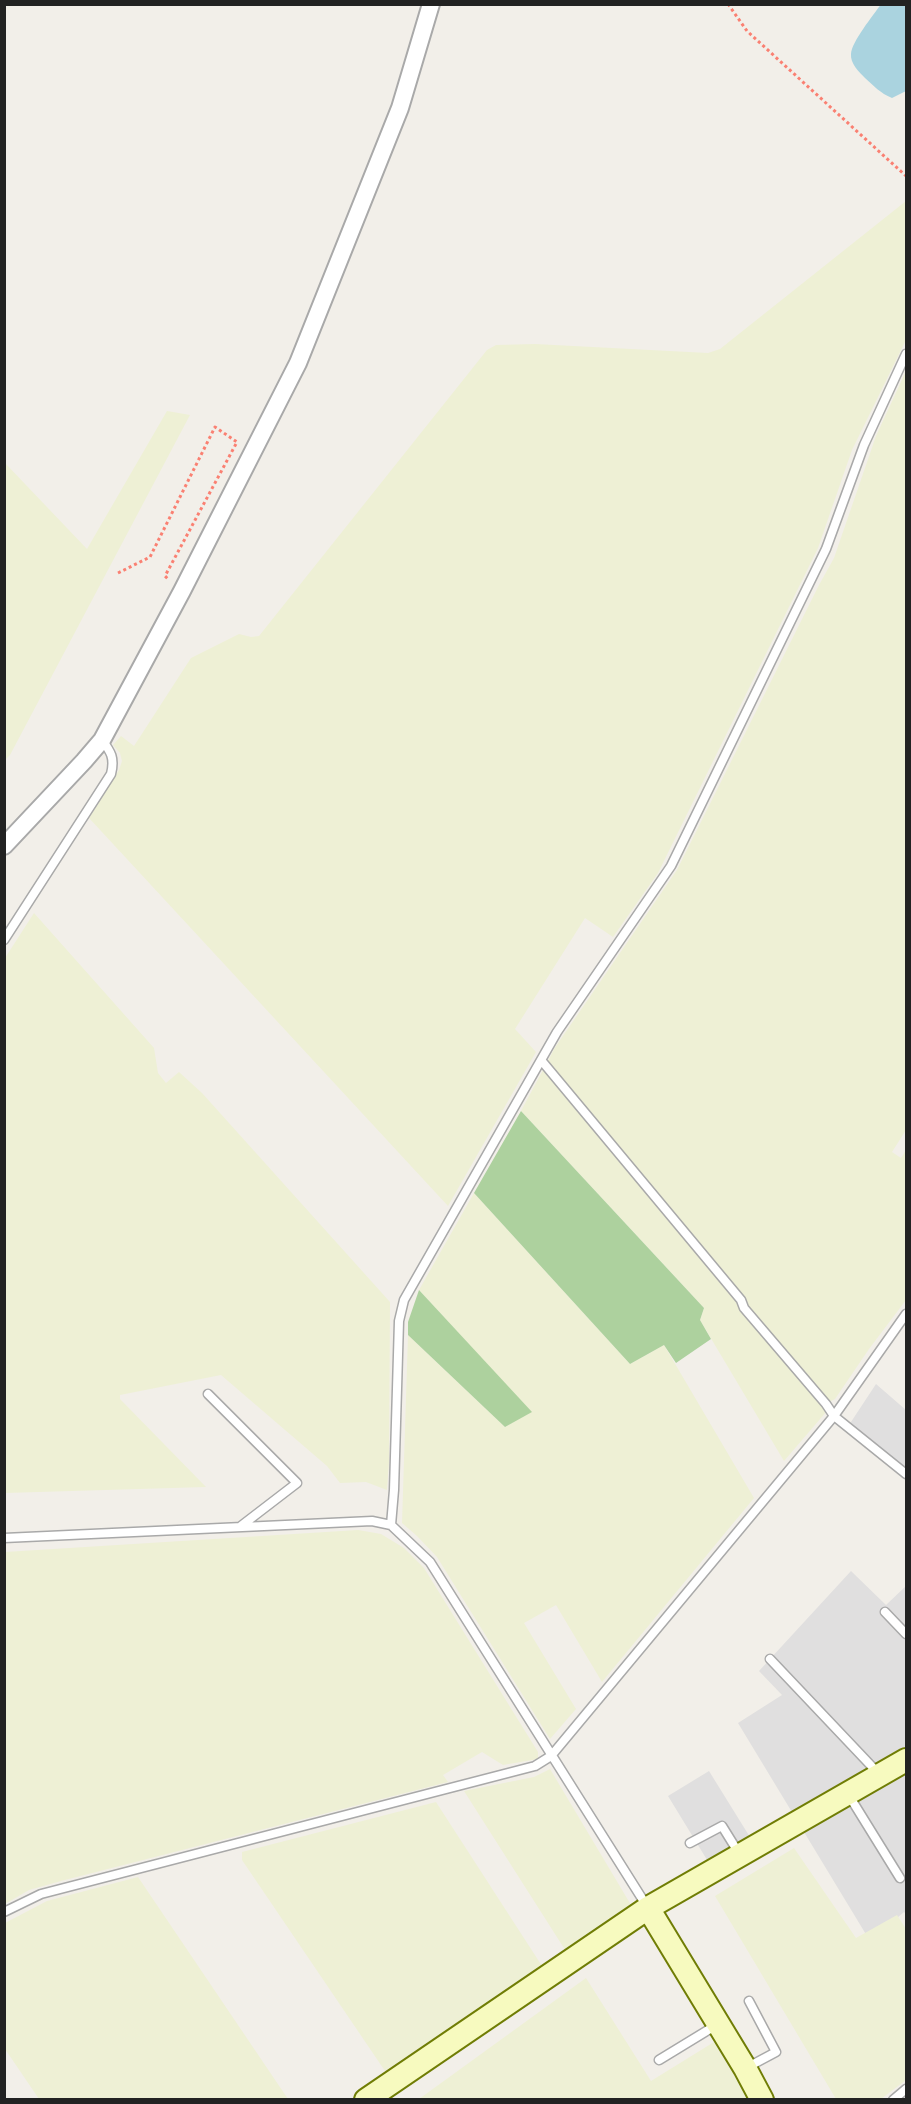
<!DOCTYPE html>
<style>
body{margin:0}
#map{position:relative;width:911px;height:2104px;overflow:hidden;background:#f2efe9;font-family:"Exo 2",sans-serif}
canvas{display:block}
.frame{position:absolute;inset:0;border:6px solid #222;pointer-events:none}
</style>
<div id="map">
<canvas width="911" height="2104"></canvas>
<div class="frame"></div>
</div>
<script>
const c = document.querySelector('canvas').getContext('2d');
c.lineJoin = 'round';
function paint(path, color) { c.fillStyle = color; c.fill(path, 'evenodd'); }
function stroke(path, color, width, dash) { c.strokeStyle = color; c.lineWidth = width; c.lineCap = dash ? 'butt' : 'round'; c.setLineDash(dash || []); c.stroke(path); }
const residential = new Path2D(`
 M 876,1384 L 906,1410 L 906,1477 L 849,1425 Z
 M 851,1571 L 886,1605 L 906,1586 L 906,1914 L 904,1912 L 870,1941 L 738,1723 L 782,1695 L 759,1671 Z
 M 709,1771 L 753,1842 L 712,1868 L 668,1796 Z`);
const farmland = new Path2D(`
 M 906,201 L 906,340 L 852,450 L 818,548 L 658,873 L 613,937 L 585,918 L 515,1029 L 536,1052 L 448,1206 L 89,818 L 119,770 L 122,761 L 120,753 L 113,745 L 121,736 L 134,746 L 191,658 L 239,634 L 251,637 L 259,636 L 487,350 L 496,345 L 535,344 L 708,353 L 720,349 Z
 M 906,371 L 906,1130 L 892,1152 L 901,1158 L 906,1150 L 906,1300 L 869,1349 L 835,1399 L 829,1402 L 748,1308 L 747,1301 L 548,1061 L 554,1049 L 677,870 L 819,585 L 834,558 L 876,436 Z
 M 167,411 L 190,415 L 10,755 L 5,760 L 5,463 L 87,549 Z
 M 34,913 L 154,1048 L 158,1073 L 166,1083 L 179,1072 L 202,1093 L 390,1302 L 389,1462 L 387,1490 L 366,1482 L 340,1483 L 327,1466 L 221,1375 L 120,1395 L 120,1399 L 206,1487 L 5,1493 L 5,958 Z
 M 543,1070 L 730,1293 L 741,1309 L 824,1406 L 827,1411 L 784,1461 L 700,1320 L 704,1308 L 521,1111 Z
 M 474,1193 L 630,1364 L 664,1345 L 754,1498 L 602,1682 L 556,1605 L 524,1623 L 576,1709 L 550,1739 L 437,1557 L 417,1536 L 402,1523 L 408,1335 L 505,1427 L 531,1412 L 419,1290 Z
 M 358,1530 L 381,1534 L 404,1548 L 424,1568 L 538,1752 L 538,1759 L 503,1765 L 482,1752 L 443,1775 L 448,1782 L 61,1881 L 29,1890 L 5,1904 L 5,1552 Z
 M 550,1769 L 634,1910 L 569,1956 L 464,1791 L 534,1777 Z
 M 436,1802 L 542,1966 L 385,2071 L 242,1860 L 242,1852 Z
 M 794,1848 L 856,1938 L 897,1915 L 906,1929 L 906,2080 L 881,2099 L 836,2099 L 715,1896 Z
 M 138,1877 L 288,2099 L 39,2099 L 5,2049 L 5,1923 L 47,1901 Z
 M 586,1978 L 651,2081 L 714,2042 L 749,2099 L 419,2099 Z`);
const forest = new Path2D(`
 M 521,1111 L 704,1308 L 700,1320 L 711,1339 L 676,1363 L 664,1345 L 630,1364 L 474,1193 Z
 M 419,1290 L 532,1412 L 505,1427 L 408,1335 L 408,1322 Z`);
const water = new Path2D(`
 M 881,4 L 906,5 L 906,91 L 892,98 C 880,93 874,86 865,78 C 859,72 850,63 851,54 C 852,41 873,16 881,4 Z`);
const path = new Path2D(`
 M 728,4 L 747,31 L 906,176
 M 118,573 L 150,557 L 215,427 L 237,442 L 165,576 L 169,580`);
const lane = new Path2D(`
 M 4,940 L 111,774 C 115,758 111,752 102,740
 M 541,1060 L 741,1300 L 744,1308 L 826,1404 L 834,1416 L 906,1474
 M 208,1394 L 297,1483 L 241,1526
 M 391,1525 L 394,1490 L 399,1321 L 404,1300 L 557,1032 L 671,866 L 826,549 L 864,445 L 906,354
 M 4,1538 L 372,1521 L 391,1525 L 430,1562 L 648,1908
 M 885,1612 L 906,1634
 M 770,1659 L 878,1773
 M 848,1794 L 900,1878
 M 690,1843 L 722,1826 L 740,1855
 M 4,1912 L 41,1894 L 535,1766 L 551,1756 L 834,1416 L 906,1314
 M 659,2060 L 718,2024
 M 746,2068 L 776,2052 L 749,2001
 M 893,2100 L 906,2089`);
const street = new Path2D(`
 M 4,846 L 84,761 L 102,740 L 182,591 L 298,363 L 400,108 L 431,4`);
const secondary = new Path2D(`
 M 648,1908 L 745,2068 L 762,2100
 M 366,2100 L 648,1908 L 906,1760`);
paint(residential, '#e0dfdf');
paint(farmland, '#eef0d5');
paint(forest, '#add19e');
paint(water, '#aad3df');
stroke(lane, '#a9a9a9', 11);
stroke(street, '#a9a9a9', 20);
stroke(secondary, '#707d05', 26);
stroke(path, '#fa8072', 3, [3, 3]);
stroke(lane, '#fff', 8);
stroke(street, '#fff', 16);
stroke(secondary, '#f7fabf', 22);
</script>
